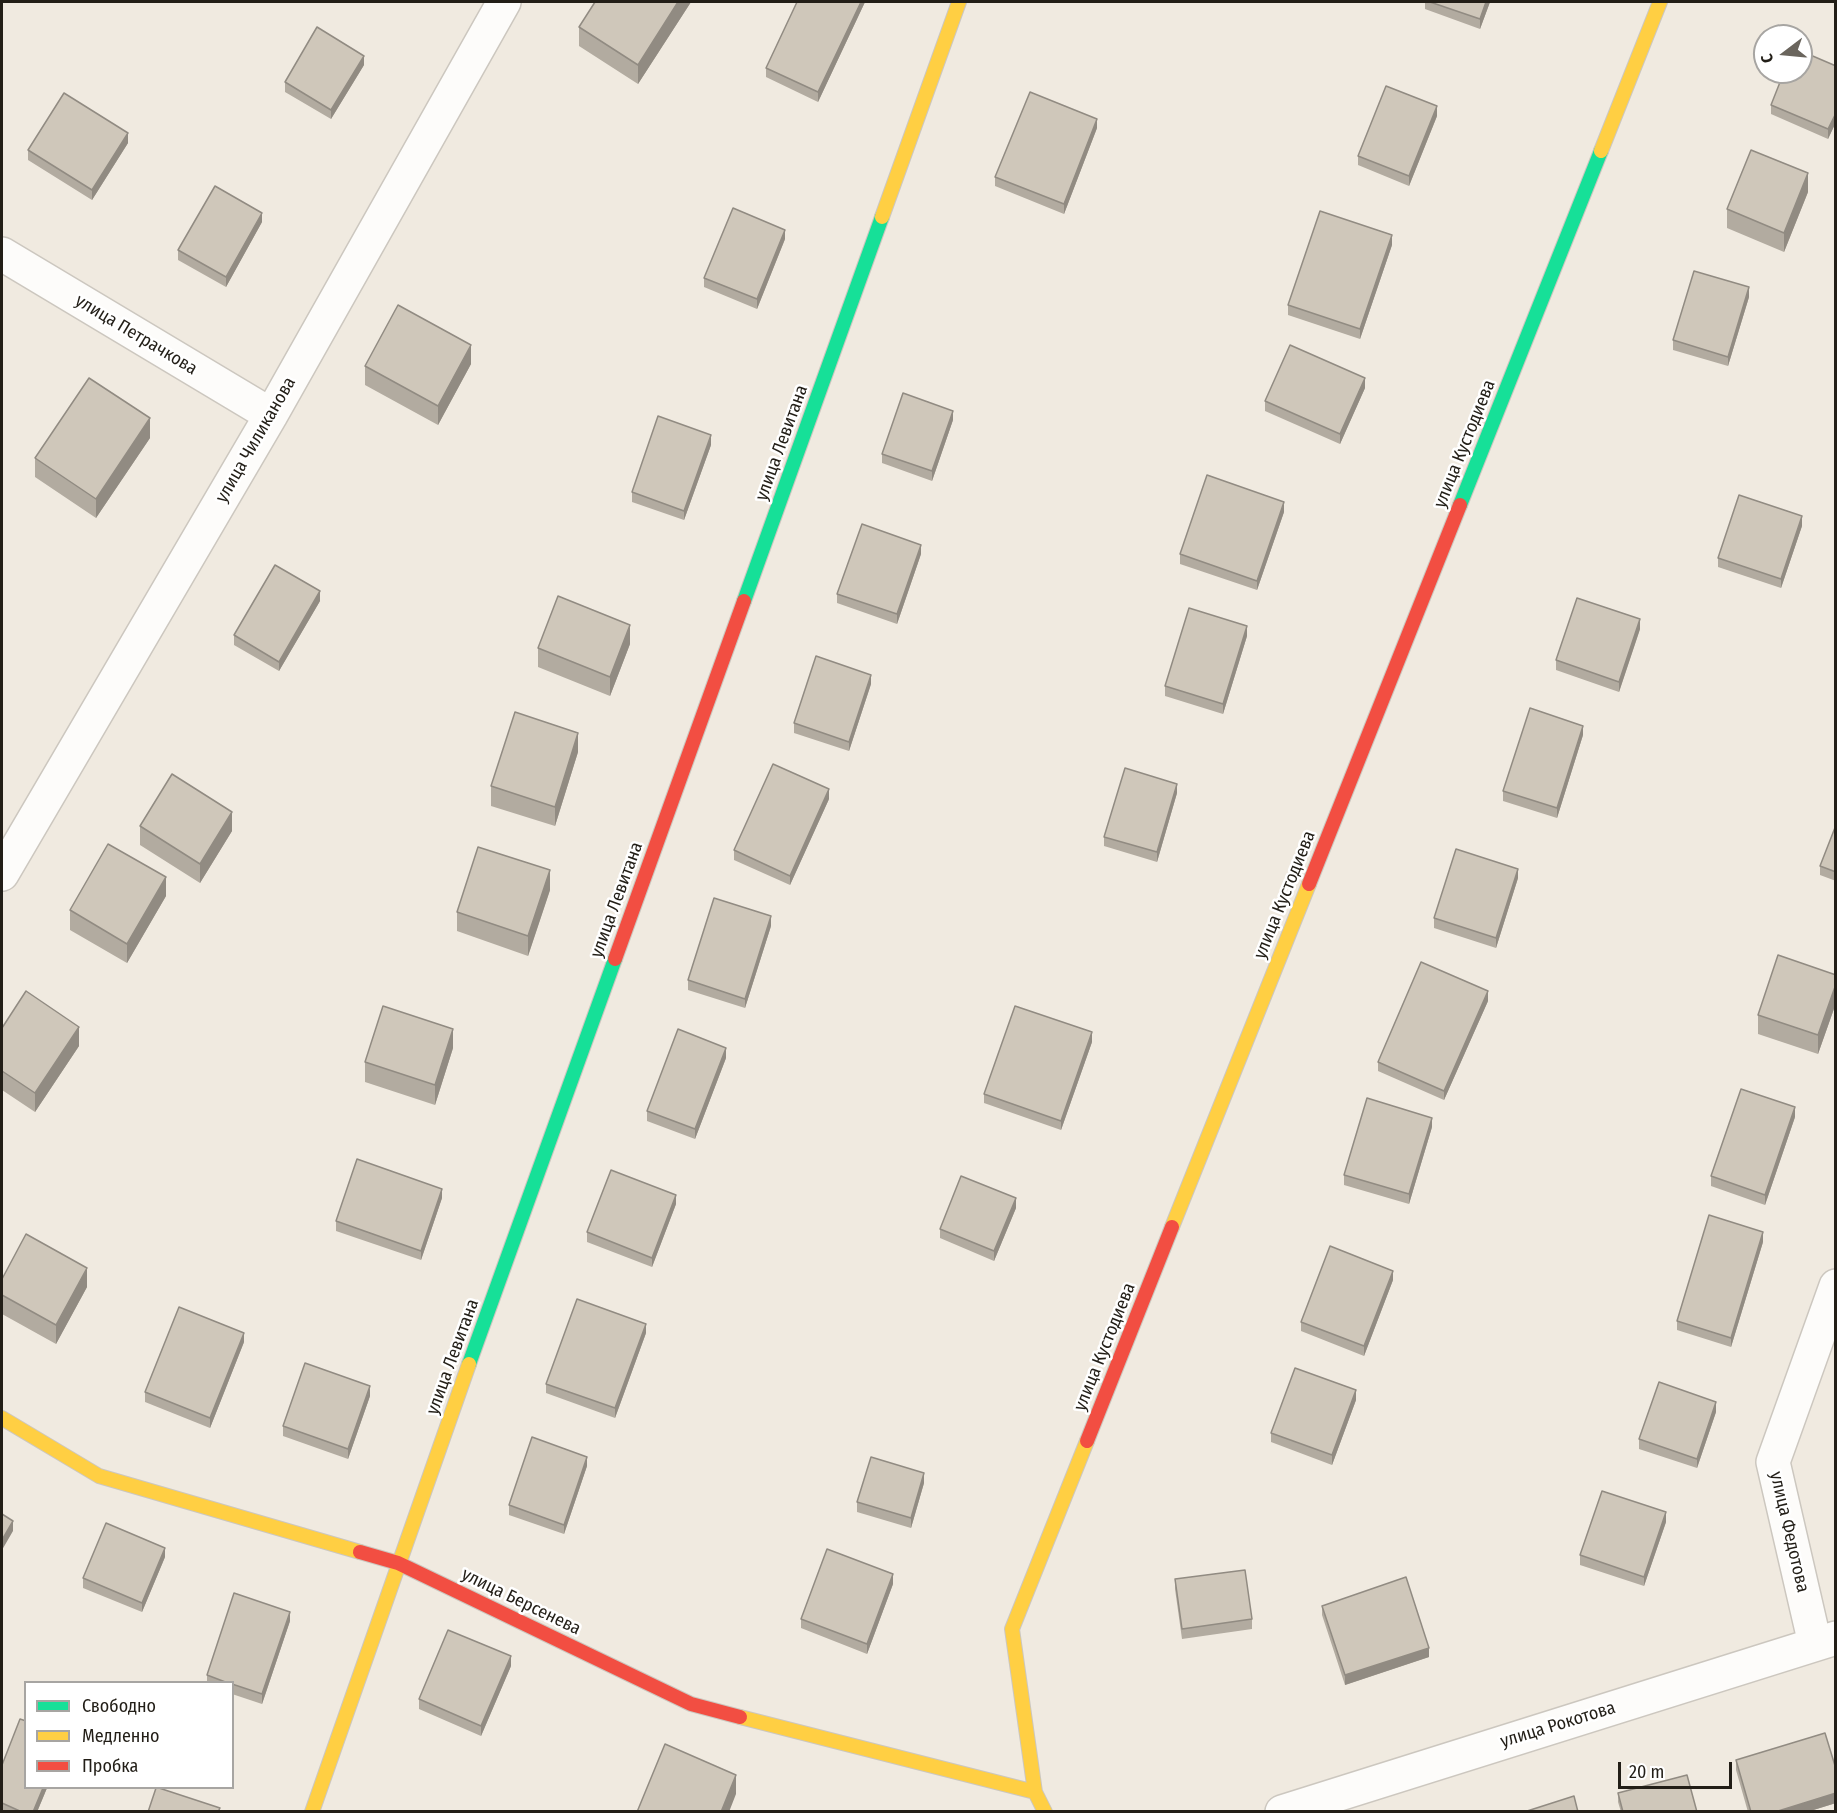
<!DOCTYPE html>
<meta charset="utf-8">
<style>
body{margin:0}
#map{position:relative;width:1837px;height:1813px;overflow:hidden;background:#f0eae0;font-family:"Fira Sans Condensed",sans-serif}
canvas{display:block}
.frame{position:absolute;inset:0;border:3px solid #221e17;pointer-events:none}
.legend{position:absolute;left:24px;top:1681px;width:210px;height:108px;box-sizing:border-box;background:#fff;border:2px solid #a7a5a2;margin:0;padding:8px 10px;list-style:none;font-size:18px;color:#221e17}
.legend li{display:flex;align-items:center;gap:12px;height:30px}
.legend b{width:30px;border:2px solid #a7a5a2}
.north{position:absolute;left:1753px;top:24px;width:60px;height:60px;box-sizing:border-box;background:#fff;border:2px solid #a7a5a2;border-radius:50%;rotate:254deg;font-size:16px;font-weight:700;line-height:24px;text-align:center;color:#221e17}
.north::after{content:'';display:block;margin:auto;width:21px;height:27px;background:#6a655d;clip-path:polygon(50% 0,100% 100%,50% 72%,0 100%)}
.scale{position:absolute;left:1618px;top:1762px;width:114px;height:27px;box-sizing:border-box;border:3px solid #221e17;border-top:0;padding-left:8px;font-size:18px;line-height:21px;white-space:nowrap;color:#221e17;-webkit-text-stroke:4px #fff;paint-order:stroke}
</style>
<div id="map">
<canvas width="1837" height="1813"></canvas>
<div class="frame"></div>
<ul class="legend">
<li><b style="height:8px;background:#16e098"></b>Свободно</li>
<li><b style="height:8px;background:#ffcf43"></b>Медленно</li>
<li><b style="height:8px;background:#f24e42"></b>Пробка</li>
</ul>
<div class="north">С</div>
<div class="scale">20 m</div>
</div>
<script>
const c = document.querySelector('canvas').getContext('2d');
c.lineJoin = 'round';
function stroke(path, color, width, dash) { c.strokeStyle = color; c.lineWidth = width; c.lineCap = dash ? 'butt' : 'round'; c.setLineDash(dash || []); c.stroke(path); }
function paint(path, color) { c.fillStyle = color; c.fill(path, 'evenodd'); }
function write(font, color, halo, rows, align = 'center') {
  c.font = font + ' "Fira Sans Condensed",sans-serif'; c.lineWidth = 5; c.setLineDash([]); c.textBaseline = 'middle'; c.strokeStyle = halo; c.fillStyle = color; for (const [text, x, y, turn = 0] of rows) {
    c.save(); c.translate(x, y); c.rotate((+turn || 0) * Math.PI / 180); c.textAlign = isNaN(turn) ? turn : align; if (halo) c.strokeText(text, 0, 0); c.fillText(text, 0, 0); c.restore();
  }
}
const street = new Path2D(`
 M 2,254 L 271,415
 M 2,874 L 271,415 L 504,2
 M 1815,1644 L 1773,1462 L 1836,1286
 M 1282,1812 L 1836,1638`);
const fast = new Path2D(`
 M 1460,505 L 1601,151
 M 744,601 L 882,217
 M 469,1364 L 615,959`);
const slow = new Path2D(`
 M 1601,151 L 1660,2
 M 882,217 L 959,2
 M 1172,1227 L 1309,884
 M 2,1418 L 99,1476 L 360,1552
 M 740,1717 L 1035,1792
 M 312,1812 L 469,1364
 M 1045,1812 L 1035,1792 L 1012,1629 L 1087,1441`);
const jam = new Path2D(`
 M 1309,884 L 1460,505
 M 615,959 L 744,601
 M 1087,1441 L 1172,1227
 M 360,1552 L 398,1563 L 691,1704 L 740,1717`);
const wall = new Path2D(`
 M 691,2 L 638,84 L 579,46 L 579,27 Z
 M 797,2 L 865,2 L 818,102 L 766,77 L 766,68 Z
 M 1425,2 L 1490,2 L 1480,29 L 1425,9 Z
 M 364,65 L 331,119 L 285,92 L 285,82 Z
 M 1836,66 L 1836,122 L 1828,139 L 1771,114 L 1771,105 Z
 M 1437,116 L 1409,186 L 1358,165 L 1358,156 Z
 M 1097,128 L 1064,214 L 995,186 L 995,177 Z
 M 128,143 L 92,200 L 28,160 L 28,150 Z
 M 1808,192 L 1784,252 L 1727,228 L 1727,209 Z
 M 262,222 L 226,287 L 178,260 L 178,250 Z
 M 785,239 L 757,309 L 704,287 L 704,278 Z
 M 1392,245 L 1360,339 L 1288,315 L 1288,305 Z
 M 1749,297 L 1728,366 L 1673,350 L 1673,340 Z
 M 471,364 L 438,425 L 365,385 L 365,366 Z
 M 1365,388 L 1340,444 L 1265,411 L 1265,401 Z
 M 953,420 L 932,481 L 882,463 L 882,454 Z
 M 150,438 L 96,518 L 35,477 L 35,458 Z
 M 711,445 L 684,520 L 632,502 L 632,492 Z
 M 1284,512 L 1257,590 L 1180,564 L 1180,554 Z
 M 1802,526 L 1781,588 L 1718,567 L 1718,558 Z
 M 921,554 L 897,624 L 837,603 L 837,594 Z
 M 320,601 L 279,671 L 234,645 L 234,635 Z
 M 1640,629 L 1619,692 L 1556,670 L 1556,660 Z
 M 1247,636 L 1223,714 L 1165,696 L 1165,686 Z
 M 630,644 L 610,696 L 538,667 L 538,648 Z
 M 871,684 L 849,751 L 794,733 L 794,723 Z
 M 1583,735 L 1557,818 L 1503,801 L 1503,791 Z
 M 578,752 L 555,826 L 491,806 L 491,786 Z
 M 1177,793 L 1157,862 L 1104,846 L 1104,837 Z
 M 829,799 L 790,885 L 734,860 L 734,850 Z
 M 1836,825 L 1836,881 L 1820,875 L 1820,866 Z
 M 140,826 L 232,831 L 200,883 L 140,845 Z
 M 1518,878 L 1496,948 L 1434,928 L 1434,918 Z
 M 550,890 L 528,956 L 457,931 L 457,912 Z
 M 166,896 L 127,963 L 70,930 L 70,910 Z
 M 771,926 L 745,1008 L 688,990 L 688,980 Z
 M 1836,975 L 1836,1003 L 1818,1054 L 1758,1034 L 1758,1015 Z
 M 1488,1001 L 1444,1100 L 1378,1071 L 1378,1062 Z
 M 2,1028 L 79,1046 L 35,1112 L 2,1090 Z
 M 1092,1042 L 1061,1130 L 984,1103 L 984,1094 Z
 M 453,1048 L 435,1105 L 365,1082 L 365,1062 Z
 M 726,1058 L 695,1139 L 647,1121 L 647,1111 Z
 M 1795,1117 L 1765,1205 L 1711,1186 L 1711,1176 Z
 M 1432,1127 L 1409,1204 L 1344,1185 L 1344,1175 Z
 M 442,1198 L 421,1260 L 336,1231 L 336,1221 Z
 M 676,1204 L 652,1267 L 587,1242 L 587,1232 Z
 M 1016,1208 L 994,1261 L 940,1238 L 940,1229 Z
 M 1763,1242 L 1731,1347 L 1677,1330 L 1677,1321 Z
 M 2,1279 L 87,1287 L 56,1344 L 2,1314 Z
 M 1393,1280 L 1364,1356 L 1301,1331 L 1301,1322 Z
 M 646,1333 L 615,1418 L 546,1393 L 546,1384 Z
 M 244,1342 L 210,1428 L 145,1402 L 145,1392 Z
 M 370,1396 L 348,1459 L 283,1436 L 283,1426 Z
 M 1356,1400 L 1332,1465 L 1271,1442 L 1271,1433 Z
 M 1716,1412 L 1697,1468 L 1639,1449 L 1639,1439 Z
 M 587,1466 L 564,1534 L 509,1515 L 509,1505 Z
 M 924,1483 L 911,1528 L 857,1512 L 857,1502 Z
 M 1666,1522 L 1644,1586 L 1580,1565 L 1580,1555 Z
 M 165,1557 L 142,1612 L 83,1588 L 83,1578 Z
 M 1175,1579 L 1252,1619 L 1252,1629 L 1182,1639 L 1175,1589 Z
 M 893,1584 L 867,1654 L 801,1628 L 801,1619 Z
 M 1322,1606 L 1429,1657 L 1345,1685 L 1322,1615 Z
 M 290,1621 L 262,1704 L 232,1694 L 232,1683 L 207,1683 L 207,1675 Z
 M 511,1666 L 481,1736 L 419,1709 L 419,1699 Z
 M 1736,1760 L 1836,1803 L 1807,1812 L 1748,1812 L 1736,1770 Z
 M 2,1765 L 47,1788 L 37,1812 L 2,1812 Z
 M 1618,1793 L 1697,1812 L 1621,1812 L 1618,1802 Z`);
const shadedWall = new Path2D(`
 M 678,2 L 691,2 L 638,84 L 638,65 Z
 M 861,2 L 865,2 L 818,102 L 818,92 Z
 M 1486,2 L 1490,2 L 1480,29 L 1480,19 Z
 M 364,56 L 364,65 L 331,119 L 331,110 Z
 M 1437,106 L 1437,116 L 1409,186 L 1409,176 Z
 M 1836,113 L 1836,122 L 1828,139 L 1828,129 Z
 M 1097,119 L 1097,128 L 1064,214 L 1064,204 Z
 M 128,133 L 128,143 L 92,200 L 92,190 Z
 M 1808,173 L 1808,192 L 1784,252 L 1784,233 Z
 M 262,213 L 262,222 L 226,287 L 226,277 Z
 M 785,230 L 785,239 L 757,309 L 757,299 Z
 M 1392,235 L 1392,245 L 1360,339 L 1360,329 Z
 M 1749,287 L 1749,297 L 1728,366 L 1728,357 Z
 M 471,345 L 471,364 L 438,425 L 438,406 Z
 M 1365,378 L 1365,388 L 1340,444 L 1340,434 Z
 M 953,411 L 953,420 L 932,481 L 932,471 Z
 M 150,418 L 150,438 L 96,518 L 96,499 Z
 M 711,435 L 711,445 L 684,520 L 684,511 Z
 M 1284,502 L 1284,512 L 1257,590 L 1257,581 Z
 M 1802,516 L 1802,526 L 1781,588 L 1781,579 Z
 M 921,545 L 921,554 L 897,624 L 897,614 Z
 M 320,591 L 320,601 L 279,671 L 279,662 Z
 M 1640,619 L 1640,629 L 1619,692 L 1619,682 Z
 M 630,625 L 630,644 L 610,696 L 610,677 Z
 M 1247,626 L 1247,636 L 1223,714 L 1223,704 Z
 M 871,675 L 871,684 L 849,751 L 849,742 Z
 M 1583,726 L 1583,735 L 1557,818 L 1557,808 Z
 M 578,733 L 578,752 L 555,826 L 555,807 Z
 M 1177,784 L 1177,793 L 1157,862 L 1157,852 Z
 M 829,789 L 829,799 L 790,885 L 790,876 Z
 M 232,812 L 232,831 L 200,883 L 200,864 Z
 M 1518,869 L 1518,878 L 1496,948 L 1496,938 Z
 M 550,870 L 550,890 L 528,956 L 528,936 Z
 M 166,877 L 166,896 L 127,963 L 127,944 Z
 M 771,916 L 771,926 L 745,1008 L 745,999 Z
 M 1836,984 L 1836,1003 L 1818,1054 L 1818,1035 Z
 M 1488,991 L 1488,1001 L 1444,1100 L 1444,1091 Z
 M 79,1027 L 79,1046 L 35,1112 L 35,1093 Z
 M 453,1029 L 453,1048 L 435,1105 L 435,1085 Z
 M 1092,1032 L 1092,1042 L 1061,1130 L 1061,1121 Z
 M 726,1048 L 726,1058 L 695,1139 L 695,1129 Z
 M 1795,1107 L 1795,1117 L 1765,1205 L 1765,1195 Z
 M 1432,1118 L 1432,1127 L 1409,1204 L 1409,1194 Z
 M 442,1189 L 442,1198 L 421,1260 L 421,1251 Z
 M 676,1195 L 676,1204 L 652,1267 L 652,1258 Z
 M 1016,1198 L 1016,1208 L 994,1261 L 994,1251 Z
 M 1763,1232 L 1763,1242 L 1731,1347 L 1731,1338 Z
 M 87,1268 L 87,1287 L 56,1344 L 56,1325 Z
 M 1393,1271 L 1393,1280 L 1364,1356 L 1364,1346 Z
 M 646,1324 L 646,1333 L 615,1418 L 615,1408 Z
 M 244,1333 L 244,1342 L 210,1428 L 210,1418 Z
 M 370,1386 L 370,1396 L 348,1459 L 348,1449 Z
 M 1356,1390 L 1356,1400 L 1332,1465 L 1332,1455 Z
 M 1716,1402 L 1716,1412 L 1697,1468 L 1697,1459 Z
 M 587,1457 L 587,1466 L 564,1534 L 564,1525 Z
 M 924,1473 L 924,1483 L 911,1528 L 911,1518 Z
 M 1666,1512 L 1666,1522 L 1644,1586 L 1644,1577 Z
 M 13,1521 L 13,1531 L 2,1550 L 2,1540 Z
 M 165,1548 L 165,1557 L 142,1612 L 142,1603 Z
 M 893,1574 L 893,1584 L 867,1654 L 867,1644 Z
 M 290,1612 L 290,1621 L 262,1704 L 262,1694 Z
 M 1429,1648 L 1429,1657 L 1345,1685 L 1345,1675 Z
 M 511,1656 L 511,1666 L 481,1736 L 481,1726 Z
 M 736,1775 L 736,1794 L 729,1812 L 721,1812 Z
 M 43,1788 L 47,1788 L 37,1812 L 33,1812 Z
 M 1836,1793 L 1836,1803 L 1807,1812 L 1775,1812 Z`);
const building = new Path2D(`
 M 595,2 L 678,2 L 638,65 L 579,27 Z
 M 797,2 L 861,2 L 818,92 L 766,68 Z
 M 1430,2 L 1486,2 L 1480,19 Z
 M 317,27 L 364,56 L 331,110 L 285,82 Z
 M 1801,51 L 1836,66 L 1836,113 L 1828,129 L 1771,105 L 1784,72 L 1801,72 Z
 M 1386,86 L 1437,106 L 1409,176 L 1358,156 Z
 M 1030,92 L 1097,119 L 1064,204 L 995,177 Z
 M 64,93 L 128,133 L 92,190 L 28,150 Z
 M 1751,150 L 1808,173 L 1784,233 L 1727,209 Z
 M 215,186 L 262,213 L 226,277 L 178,250 Z
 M 733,208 L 785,230 L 757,299 L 704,278 Z
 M 1320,211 L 1392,235 L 1360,329 L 1288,305 Z
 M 1694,271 L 1749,287 L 1728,357 L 1673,340 Z
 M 398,305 L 471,345 L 438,406 L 365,366 Z
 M 1290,345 L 1365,378 L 1340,434 L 1265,401 Z
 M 89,378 L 150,418 L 96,499 L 35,458 Z
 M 903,393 L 953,411 L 932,471 L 882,454 Z
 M 658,416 L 711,435 L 684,511 L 632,492 Z
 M 1207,475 L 1284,502 L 1257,581 L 1180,554 Z
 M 1739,495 L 1802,516 L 1781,579 L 1718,558 Z
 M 862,524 L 921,545 L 897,614 L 837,594 Z
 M 275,565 L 320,591 L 279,662 L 234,635 Z
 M 558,596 L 630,625 L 610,677 L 538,648 Z
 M 1577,598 L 1640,619 L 1619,682 L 1556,660 Z
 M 1189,608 L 1247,626 L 1223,704 L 1165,686 Z
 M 816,656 L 871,675 L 849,742 L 794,723 Z
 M 1530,708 L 1583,726 L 1557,808 L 1503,791 Z
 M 515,712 L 578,733 L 555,807 L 491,786 Z
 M 773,764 L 829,789 L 790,876 L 734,850 Z
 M 1125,768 L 1177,784 L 1157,852 L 1104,837 Z
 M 172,774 L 232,812 L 200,864 L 140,826 Z
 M 1836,825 L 1836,872 L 1820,866 Z
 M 108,844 L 166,877 L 127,944 L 70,910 Z
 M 478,847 L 550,870 L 528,936 L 457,912 Z
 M 1456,849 L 1518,869 L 1496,938 L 1434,918 Z
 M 714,898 L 771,916 L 745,999 L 688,980 Z
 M 1778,955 L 1836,975 L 1836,984 L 1818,1035 L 1758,1015 Z
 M 1421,962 L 1488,991 L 1444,1091 L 1378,1062 Z
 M 26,991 L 79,1027 L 35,1093 L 2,1071 L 2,1028 Z
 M 383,1006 L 453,1029 L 435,1085 L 365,1062 Z
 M 1015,1006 L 1092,1032 L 1061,1121 L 984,1094 Z
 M 678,1029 L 726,1048 L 695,1129 L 647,1111 Z
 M 1741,1089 L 1795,1107 L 1765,1195 L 1711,1176 Z
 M 1367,1098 L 1432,1118 L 1409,1194 L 1344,1175 Z
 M 357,1159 L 442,1189 L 421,1251 L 336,1221 Z
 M 611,1170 L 676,1195 L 652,1258 L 587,1232 Z
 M 961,1176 L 1016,1198 L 994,1251 L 940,1229 Z
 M 1709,1215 L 1763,1232 L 1731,1338 L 1677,1321 Z
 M 26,1234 L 87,1268 L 56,1325 L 2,1295 L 2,1279 Z
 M 1330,1246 L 1393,1271 L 1364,1346 L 1301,1322 Z
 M 577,1299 L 646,1324 L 615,1408 L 546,1384 Z
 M 179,1307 L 244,1333 L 210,1418 L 145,1392 Z
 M 305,1363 L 370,1386 L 348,1449 L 283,1426 Z
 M 1295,1368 L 1356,1390 L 1332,1455 L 1271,1433 Z
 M 1659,1382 L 1716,1402 L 1697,1459 L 1639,1439 Z
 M 532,1437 L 587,1457 L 564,1525 L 509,1505 Z
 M 871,1457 L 924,1473 L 911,1518 L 857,1502 Z
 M 1602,1491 L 1666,1512 L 1644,1577 L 1580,1555 Z
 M 2,1514 L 13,1521 L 2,1540 Z
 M 106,1523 L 165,1548 L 142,1603 L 83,1578 Z
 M 827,1549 L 893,1574 L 867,1644 L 801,1619 Z
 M 1245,1570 L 1252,1619 L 1182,1629 L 1175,1579 Z
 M 1406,1577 L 1429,1648 L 1345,1675 L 1322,1606 Z
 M 234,1593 L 290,1612 L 262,1694 L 232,1684 L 232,1683 L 228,1683 L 207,1675 Z
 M 448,1630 L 511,1656 L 481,1726 L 419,1699 Z
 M 20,1719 L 26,1721 L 26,1788 L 43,1788 L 33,1812 L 22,1812 L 2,1803 L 2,1765 Z
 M 1825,1733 L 1836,1769 L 1836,1793 L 1775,1812 L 1751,1812 L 1736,1760 Z
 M 665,1744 L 736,1775 L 721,1812 L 637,1812 Z
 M 1687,1775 L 1697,1812 L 1623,1812 L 1618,1793 Z
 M 156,1788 L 159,1788 L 220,1808 L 218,1812 L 148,1812 Z
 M 1574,1796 L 1578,1812 L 1524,1812 Z`);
const streetNames = [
 ["улица Петрачкова",136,335,31],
 ["улица Чиликанова",256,440,-60],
 ["улица Левитана",782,443,-70],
 ["улица Кустодиева",1465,444,-68],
 ["улица Кустодиева",1285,895,-68],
 ["улица Левитана",617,900,-70],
 ["улица Кустодиева",1105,1347,-68],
 ["улица Левитана",453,1357,-70],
 ["улица Федотова",1789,1532,77],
 ["улица Берсенева",521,1602,26],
 ["улица Рокотова",1558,1725,-17]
];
stroke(street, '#ccc7bf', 36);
stroke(fast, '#ccc7bf', 16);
stroke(slow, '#ccc7bf', 16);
stroke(jam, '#ccc7bf', 16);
stroke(street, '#fdfcfa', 33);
stroke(fast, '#16e098', 14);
stroke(slow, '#ffcf43', 14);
stroke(jam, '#f24e42', 14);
paint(wall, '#b2aba0');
paint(shadedWall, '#918b82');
paint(building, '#cfc7ba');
stroke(building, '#918b82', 1.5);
write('18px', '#221e17', '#fff', streetNames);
</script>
